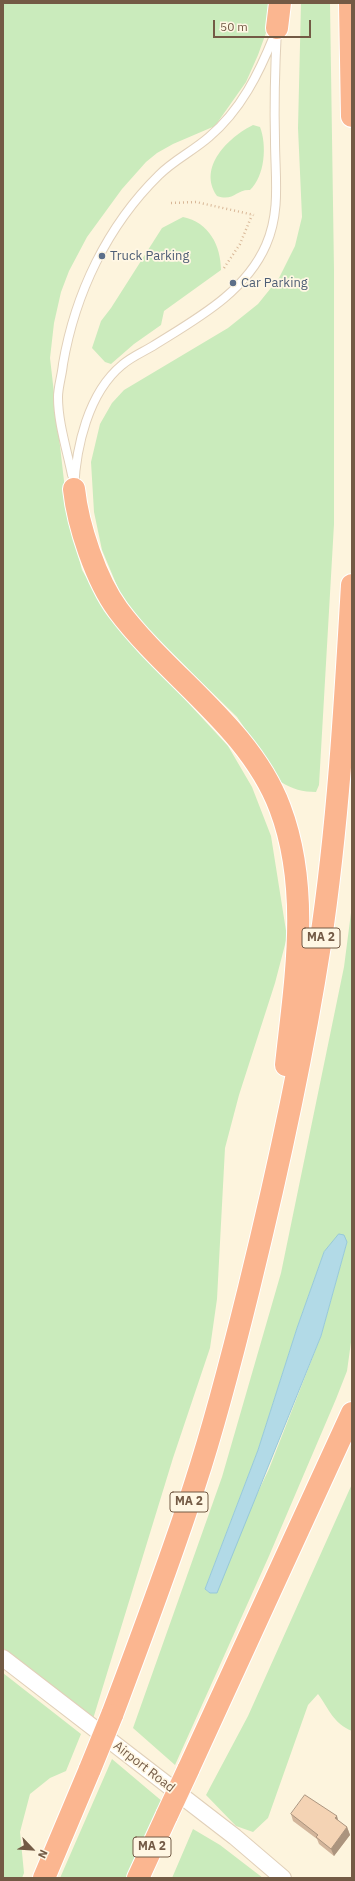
<!DOCTYPE html>
<style>
body{margin:0}
#map{position:relative;width:355px;height:1881px;overflow:hidden;background:#fdf4dd;font-family:"IBM Plex Sans",sans-serif}
canvas{display:block}
.frame{position:absolute;inset:0;border:4px solid #735a45;pointer-events:none}
.north{position:absolute;left:12px;top:1829px;width:40px;height:40px;-webkit-text-stroke:3px #fff7e4;paint-order:stroke;rotate:115deg;font-size:11px;font-weight:700;line-height:16px;text-align:center;color:#735a45}
.north::after{content:'';display:block;margin:auto;width:14px;height:18px;background:#735a45;clip-path:polygon(50% 0,100% 100%,50% 72%,0 100%)}
.scale{position:absolute;left:213px;top:20px;width:98px;height:18px;box-sizing:border-box;border:2px solid #735a45;border-top:0;padding-left:5px;font-size:12px;line-height:14px;white-space:nowrap;color:#735a45;-webkit-text-stroke:3px #fff7e4;paint-order:stroke}
</style>
<div id="map">
<canvas width="355" height="1881"></canvas>
<div class="frame"></div>
<div class="north">N</div>
<div class="scale">50 m</div>
</div>
<script>
const c = document.querySelector('canvas').getContext('2d');
c.lineJoin = 'round';
function paint(path, color) { c.fillStyle = color; c.fill(path, 'evenodd'); }
function stroke(path, color, width, dash) { c.strokeStyle = color; c.lineWidth = width; c.lineCap = dash ? 'butt' : 'round'; c.setLineDash(dash || []); c.stroke(path); }
function write(font, color, halo, rows, align = 'center') {
  c.font = font + ' "IBM Plex Sans",sans-serif'; c.lineWidth = 3.5; c.setLineDash([]); c.textBaseline = 'middle'; c.strokeStyle = halo; c.fillStyle = color; for (const [text, x, y, turn = 0] of rows) {
    c.save(); c.translate(x, y); c.rotate((+turn || 0) * Math.PI / 180); c.textAlign = isNaN(turn) ? turn : align; if (halo) c.strokeText(text, 0, 0); c.fillText(text, 0, 0); c.restore();
  }
}
const green = new Path2D(`
 M 3,3 L 270,3 L 267,30 L 258,55 L 246,82 L 215,126 L 173,144 L 157,153 L 146,162 L 122,189 L 87,237 L 69,271 L 61,292 L 54,323 L 50,358 L 68,516 L 82,570 L 111,619 L 228,746 L 252,787 L 271,836 L 287,937 L 275,983 L 239,1095 L 225,1148 L 217,1299 L 210,1348 L 173,1458 L 93,1719 L 3,1648 Z
 M 301,3 L 330,3 L 334,270 L 334,524 L 319,785 L 316,792 C 303,792 292,789 281,782 L 237,717 L 148,630 L 120,593 L 102,550 L 94,512 L 91,462 L 100,424 L 112,403 L 124,390 L 228,328 L 258,304 L 279,278 L 295,246 L 302,217 L 298,128 Z
 M 253,125 L 260,127 C 267,145 265,176 250,190 C 236,189 234,202 217,196 C 197,167 229,137 253,125 Z
 M 183,217 C 209,222 221,246 221,270 L 164,311 L 161,325 L 134,344 L 111,364 L 105,362 L 92,348 L 101,321 L 111,308 L 162,228 Z
 M 352,905 L 352,1335 L 347,1371 L 336,1399 L 269,1556 L 175,1765 L 133,1728 L 222,1477 L 281,1273 L 344,967 ZM 347,1242 L 321,1336 L 269,1469 L 210,1593 L 205,1589 L 258,1450 L 297,1328 L 324,1252 Z
 M 352,1484 L 352,1731 C 333,1723 329,1709 318,1694 L 308,1705 L 268,1818 L 253,1832 L 236,1826 L 206,1795 L 248,1716 Z
 M 3,1673 L 81,1734 L 66,1771 L 50,1778 L 30,1794 L 20,1832 L 24,1873 L 22,1878 L 3,1878 Z
 M 112,1759 L 163,1802 L 129,1878 L 60,1878 Z
 M 193,1829 L 220,1845 L 263,1878 L 172,1878 Z`);
const water = new Path2D(`
 M 339,1234 L 344,1235 L 347,1242 L 321,1336 L 217,1593 L 210,1593 L 205,1589 L 258,1450 L 297,1328 L 324,1252 Z`);
const path = new Path2D(`
 M 171,203 L 196,202 L 254,215
 M 224,268 L 240,244 L 252,215`);
const lane = new Path2D(`
 M 72,475 C 67,450 58,423 58,397 C 58,387 62,375 63,364 C 75,294 107,226 159,175 C 174,160 193,151 209,137 C 241,110 259,73 274,36
 M 74,489 C 76,447 88,393 122,365 C 131,357 143,352 153,346 C 196,319 245,293 266,245 C 281,211 275,176 275,140 C 274,103 275,66 277,29`);
const street = new Path2D(`
 M 3,1658 L 235,1837 L 283,1878`);
const highway = new Path2D(`
 M 350,3 L 352,116
 M 277,28 L 280,3
 M 74,489 C 78,526 96,580 118,610 C 168,677 250,728 280,808 C 311,890 295,981 286,1065
 M 112,1715 C 141,1638 170,1562 195,1484 C 216,1420 233,1353 249,1288 C 277,1174 302,1061 320,945 C 338,826 345,705 352,585
 M 188,1770 L 352,1413
 M 44,1878 L 90,1769
 M 138,1878 L 167,1815`);
const highwayBridge = new Path2D(`
 M 90,1769 L 112,1715
 M 167,1815 L 188,1770`);
const wall = new Path2D(`
 M 291,1814 L 339,1821 L 347,1827 L 350,1835 L 334,1856 L 319,1844 L 317,1839 L 293,1821 Z`);
const shadedWall = new Path2D(`
 M 337,1816 L 339,1823 L 335,1818 Z
 M 347,1827 L 350,1835 L 334,1856 L 331,1849 Z`);
const building = new Path2D(`
 M 305,1795 L 337,1816 L 335,1818 L 347,1827 L 331,1849 L 316,1837 L 318,1835 L 291,1814 Z`);
const markers = [
 [102,256,4,"#5c6f8a"],
 [233,283,4,"#5c6f8a"]
];
const shields = [
 [321,938,38],
 [189,1502,38],
 [152,1847,38]
];
const shieldNames = [
 ["MA 2",321,938],
 ["MA 2",189,1502],
 ["MA 2",152,1847]
];
const serviceNames = [
 ["Truck Parking",110,256],
 ["Car Parking",241,283]
];
const streetNames = [
 ["Airport Road",144,1767,38]
];
paint(green, '#caebbc');
paint(water, '#b2dae7');
stroke(water, '#97c9d9', 1);
stroke(lane, '#e1d0b9', 10);
stroke(street, '#e1d0b9', 18);
stroke(highway, '#fff', 24);
stroke(path, '#d8b797', 2.5, [1, 3]);
stroke(lane, '#fff', 8);
stroke(street, '#fff', 16);
stroke(highway, '#fbb690', 22);
stroke(highwayBridge, '#fff', 24, []);
stroke(highwayBridge, '#fbb690', 22);
paint(wall, '#d2b59b');
paint(shadedWall, '#ab947e');
paint(building, '#f4d3b4');
stroke(building, '#ab947e', 1);
for (const [x, y, r, color] of markers) { const dot = new Path2D(); dot.arc(x, y, r, 0, 2 * Math.PI); c.fillStyle = color; c.fill(dot); stroke(dot, '#fff7e4', 1.5); }
for (const [x, y, w] of shields) { const box = new Path2D(); box.roundRect(x - w / 2, y - 10, w, 20, 3); c.fillStyle = '#fff7e4'; c.fill(box); stroke(box, '#735a45', 1); }
write('bold 12px', '#735a45', null, shieldNames);
write('13px', '#4e5e75', '#fff7e4', serviceNames, 'left');
write('13px', '#735a45', '#fff7e4', streetNames);
</script>
